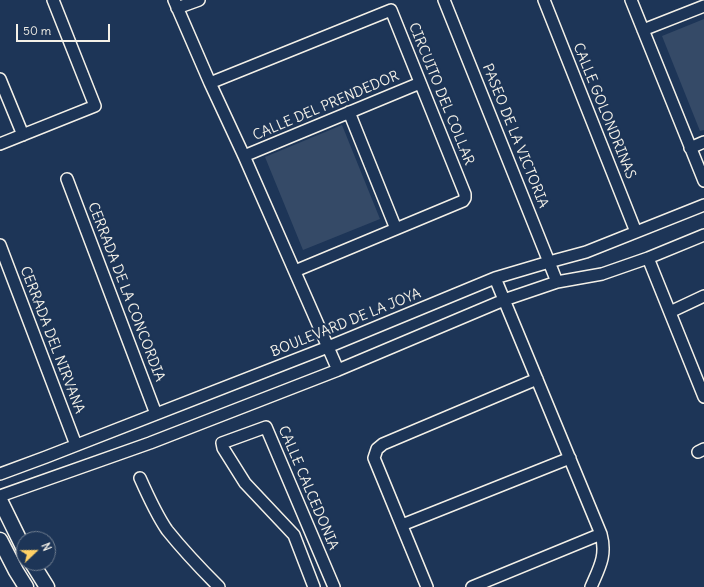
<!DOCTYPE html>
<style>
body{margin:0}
#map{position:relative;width:704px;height:587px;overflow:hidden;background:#1d3557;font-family:Delius,sans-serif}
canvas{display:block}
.north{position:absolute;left:16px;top:531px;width:40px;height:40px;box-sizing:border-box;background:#1d3557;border:1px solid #738091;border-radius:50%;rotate:68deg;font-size:11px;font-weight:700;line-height:16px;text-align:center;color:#f4f1e8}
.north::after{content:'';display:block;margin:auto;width:14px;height:18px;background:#ffd166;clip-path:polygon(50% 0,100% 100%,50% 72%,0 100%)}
.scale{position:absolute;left:16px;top:24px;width:94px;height:18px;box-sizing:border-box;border:2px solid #f4f1e8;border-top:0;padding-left:5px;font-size:12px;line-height:14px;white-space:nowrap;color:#f4f1e8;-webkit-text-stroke:3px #1d3557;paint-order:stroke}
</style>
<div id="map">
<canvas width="704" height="587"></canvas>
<div class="north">N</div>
<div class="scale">50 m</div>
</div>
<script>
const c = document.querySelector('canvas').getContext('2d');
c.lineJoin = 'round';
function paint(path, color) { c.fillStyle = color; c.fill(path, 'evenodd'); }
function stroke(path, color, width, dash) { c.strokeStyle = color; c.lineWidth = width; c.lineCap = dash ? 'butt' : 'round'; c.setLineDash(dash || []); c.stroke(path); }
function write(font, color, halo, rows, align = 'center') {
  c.font = font + ' Delius,sans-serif'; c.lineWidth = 4; c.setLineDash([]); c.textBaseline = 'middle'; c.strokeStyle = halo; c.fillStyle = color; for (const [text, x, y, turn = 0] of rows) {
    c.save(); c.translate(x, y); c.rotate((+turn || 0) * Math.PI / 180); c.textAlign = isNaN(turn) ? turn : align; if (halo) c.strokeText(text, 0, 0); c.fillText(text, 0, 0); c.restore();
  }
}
const green = new Path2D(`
 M 704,19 L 704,130 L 700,131 L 662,36 Z
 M 342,125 L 380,219 L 303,250 L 265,157 Z`);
const minor = new Path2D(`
 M 174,0 L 210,83 L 244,156 L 338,370
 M 444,0 L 557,282
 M 544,0 L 636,232
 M 631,0 L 704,181
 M 177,8 L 199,0
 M 643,30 L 704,6
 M 0,79 L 23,135
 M 210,83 L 391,10 L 465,194 L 465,198 L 463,201 L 295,271
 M 349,112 L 396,229
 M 0,144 L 95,106 L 53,0
 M 690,148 L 704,142
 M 244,156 L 420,83
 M 67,179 L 156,414
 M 0,245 L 76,445
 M 648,258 L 704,397
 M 495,278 L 601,534 C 607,556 599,568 591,587
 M 670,312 L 704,296
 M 698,452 L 704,449
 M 0,474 L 46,457 L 328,347 L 495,278 L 549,262 L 586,252 L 704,205
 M 140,478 C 148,496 156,514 167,530 C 183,550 201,569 219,587
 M 0,496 L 150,443 L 338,370 L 504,300 L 557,282 L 602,274 L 648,258 L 704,235
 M 402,525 L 570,458
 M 314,587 L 294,535 L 245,483 L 223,448 L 222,443 L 266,427 L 334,587
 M 427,587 L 374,458 L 377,449 L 383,444 L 537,379
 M 472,587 L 601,534`);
const tertiary = new Path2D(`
 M 0,500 L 24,549
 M 0,540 L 16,571 L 26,587
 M 32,563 L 47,587`);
const streetNames = [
 ["CIRCUITO DEL COLLAR",441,94,68],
 ["CALLE DEL PRENDEDOR",326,106,-23],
 ["CALLE GOLONDRINAS",604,111,68],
 ["PASEO DE LA VICTORIA",515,136,68],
 ["CERRADA DE LA CONCORDIA",126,292,69],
 ["BOULEVARD DE LA JOYA",346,323,-22],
 ["CERRADA DEL NIRVANA",52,340,69],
 ["CALLE CALCEDONIA",308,488,67]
];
paint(green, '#354a67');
stroke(minor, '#f4f1e8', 14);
stroke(tertiary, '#f4f1e8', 17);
stroke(minor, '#1d3557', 11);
stroke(tertiary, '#1d3557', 14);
write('14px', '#f4f1e8', '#1d3557', streetNames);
</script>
